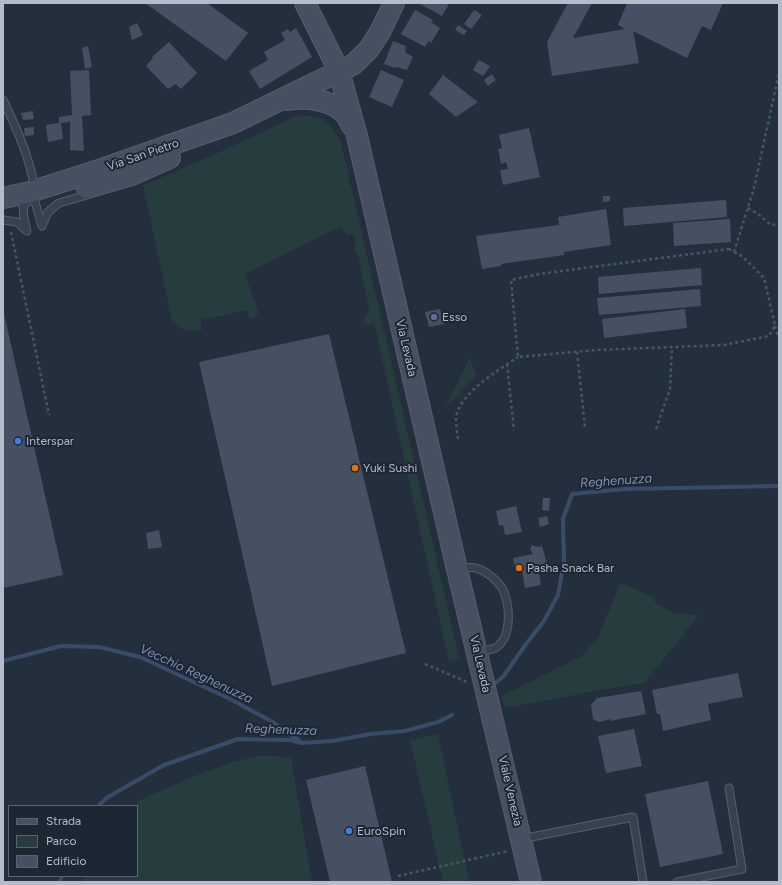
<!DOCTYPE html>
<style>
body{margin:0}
#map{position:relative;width:782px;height:885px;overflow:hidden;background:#242f3e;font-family:Figtree,sans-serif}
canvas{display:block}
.frame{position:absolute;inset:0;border:4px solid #b4bcc9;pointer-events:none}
.legend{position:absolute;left:8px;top:805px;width:130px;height:72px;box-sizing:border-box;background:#1d2633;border:1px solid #59626f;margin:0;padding:5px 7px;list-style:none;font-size:12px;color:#b4bcc9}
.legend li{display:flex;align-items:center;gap:8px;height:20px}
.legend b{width:20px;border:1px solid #59626f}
</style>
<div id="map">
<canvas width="782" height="885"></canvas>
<div class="frame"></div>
<ul class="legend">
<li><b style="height:5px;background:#465061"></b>Strada</li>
<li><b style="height:11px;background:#263c3f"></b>Parco</li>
<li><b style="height:11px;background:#455162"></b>Edificio</li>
</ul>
</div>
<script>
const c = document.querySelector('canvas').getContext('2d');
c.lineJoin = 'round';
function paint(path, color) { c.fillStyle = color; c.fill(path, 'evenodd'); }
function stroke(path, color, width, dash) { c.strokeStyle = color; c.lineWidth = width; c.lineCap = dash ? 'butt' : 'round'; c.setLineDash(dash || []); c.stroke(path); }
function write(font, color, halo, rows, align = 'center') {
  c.font = font + ' Figtree,sans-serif'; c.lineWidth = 4; c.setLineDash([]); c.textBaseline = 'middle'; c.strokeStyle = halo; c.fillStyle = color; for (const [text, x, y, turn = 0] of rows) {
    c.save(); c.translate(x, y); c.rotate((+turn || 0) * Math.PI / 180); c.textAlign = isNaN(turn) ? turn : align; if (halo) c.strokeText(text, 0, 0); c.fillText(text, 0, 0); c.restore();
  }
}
const green = new Path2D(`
 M 302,115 C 327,116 330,122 341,143 L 459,658 L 449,662 L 374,322 L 363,326 L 369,308 L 358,256 L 354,247 L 356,243 L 355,238 L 352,234 L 347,235 L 341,226 L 245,274 L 258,312 L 256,317 L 250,320 L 247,310 L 201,320 L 202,330 C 187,332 183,332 172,320 L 143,185 L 207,158 L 292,118 Z
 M 470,357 L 476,376 L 444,410 Z
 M 620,583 L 653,597 L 656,604 L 675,613 L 699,615 L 645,682 L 505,708 L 502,696 L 582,656 L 598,638 Z
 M 438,734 L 469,882 L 443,882 L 410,740 Z
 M 262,755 L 291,758 L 312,882 L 81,882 L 83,876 L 137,876 L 137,806 L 134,806 L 140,800 L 197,775 L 233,762 Z`);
const stream = new Path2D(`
 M 3,661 L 61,646 L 99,647 L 140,657 L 228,698 L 271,721 L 300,741
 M 494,684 L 503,677 L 526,644 L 544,621 L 558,595 L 564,561 L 563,519 L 572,494 L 625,489 L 779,486
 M 98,806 L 108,797 L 164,765 L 238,739 L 290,740 L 301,743 L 333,741 L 370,734 L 405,731 L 438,722 L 452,715
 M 60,882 L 62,876`);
const building = new Path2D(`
 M 145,3 L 207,3 L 248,33 L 226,61 Z
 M 418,3 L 447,3 L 449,4 L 442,16 Z
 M 568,3 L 592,3 L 573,38 L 625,29 L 618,25 L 627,3 L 723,3 L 711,30 L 702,26 L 687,58 L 633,31 L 639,63 L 552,76 L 547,42 Z
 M 415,10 L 433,20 L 431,22 L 440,28 L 431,43 L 429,41 L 425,47 L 401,34 Z
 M 474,10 L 482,15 L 471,29 L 464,24 Z
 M 137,23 L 143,35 L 132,40 L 129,27 Z
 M 458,25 L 467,31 L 464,35 L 455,30 Z
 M 296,28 L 312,57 L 260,89 L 249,71 L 268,60 L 264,52 L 285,40 L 281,33 L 288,29 L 290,32 Z
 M 393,41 L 406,46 L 405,52 L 413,57 L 407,70 L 396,67 L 395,68 L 384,64 Z
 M 169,42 L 197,73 L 181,89 L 176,84 L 168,89 L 146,66 L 153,58 L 152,57 Z
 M 88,46 L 92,67 L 85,69 L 82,48 Z
 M 479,60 L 490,66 L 483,76 L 473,70 Z
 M 89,70 L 91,115 L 82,116 L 84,151 L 70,150 L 70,122 L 61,123 L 63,139 L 48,142 L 46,125 L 59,123 L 59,117 L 72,115 L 70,71 Z
 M 381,70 L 404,80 L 392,107 L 369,97 Z
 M 492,74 L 496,80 L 488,86 L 484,80 Z
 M 443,75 L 478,102 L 456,117 L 429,94 Z
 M 33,111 L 34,119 L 23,120 L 21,113 Z
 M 34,127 L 34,135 L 25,136 L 24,128 Z
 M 529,128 L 540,177 L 503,185 L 500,170 L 508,169 L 506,162 L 501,164 L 498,149 L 502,148 L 499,135 Z
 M 603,196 L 610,196 L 610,201 L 603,202 Z
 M 726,200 L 727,217 L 624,226 L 623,208 Z
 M 606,209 L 611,245 L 564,252 L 564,255 L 501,264 L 501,266 L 482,269 L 476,236 L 559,225 L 558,217 Z
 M 730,219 L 731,242 L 674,246 L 673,223 Z
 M 701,268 L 702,285 L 599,294 L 598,277 Z
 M 700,289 L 701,306 L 599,315 L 597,298 Z
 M 3,309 L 63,575 L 3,588 Z
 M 440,309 L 444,324 L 429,327 L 425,312 Z
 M 685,309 L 687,328 L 604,338 L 602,319 Z
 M 329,334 L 406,653 L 272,686 L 199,362 Z
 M 543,498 L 550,498 L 549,511 L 542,510 Z
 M 516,506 L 522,532 L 505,535 L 503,525 L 499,526 L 496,511 Z
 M 547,516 L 549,524 L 540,527 L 538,518 Z
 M 159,530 L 162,547 L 148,549 L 146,533 Z
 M 532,545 L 537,547 L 542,546 L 547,564 L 538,566 L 541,585 L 525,588 L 522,570 L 516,572 L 513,558 L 533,554 L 530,549 Z
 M 738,673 L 743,697 L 708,704 L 711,720 L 663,731 L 660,714 L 657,714 L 652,690 Z
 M 641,691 L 646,714 L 610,721 L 611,719 L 599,722 L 593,719 L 591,705 L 597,698 Z
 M 634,729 L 642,766 L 606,773 L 598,736 Z
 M 365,766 L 392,882 L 330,882 L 306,780 Z
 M 708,781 L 723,854 L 660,867 L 645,794 Z`);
const path = new Path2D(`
 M 748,208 L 758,214 L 771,225 L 779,224
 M 11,232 L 49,415
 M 729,249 L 743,257 L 764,278 L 775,325 L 769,336 L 724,345 L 596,350 L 518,357 L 511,280 L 539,274 Z
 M 734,252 L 754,188 L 779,73
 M 775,326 L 779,339
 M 577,352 L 585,427
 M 507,364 L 514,430
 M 656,429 L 670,389 L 672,348
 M 458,439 C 457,433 456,425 456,418 C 459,393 499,370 518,357
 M 425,664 L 467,682
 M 398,876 L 508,851`);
const lane = new Path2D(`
 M 3,100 C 17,129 30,158 35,190
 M 27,199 L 30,199 L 35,202 L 42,226
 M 3,220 L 17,222 L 27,231
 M 42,226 L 48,212 L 59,203 L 90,194
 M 27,231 L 24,218 L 23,206 L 32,198
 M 457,569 C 464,568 472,566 479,569 C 487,572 497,580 502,588 C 510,603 513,638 495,648 C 490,650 483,651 477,652
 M 521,839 L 633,817 L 643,882
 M 677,882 L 742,869 L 729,788`);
const secondary = new Path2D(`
 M 305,3 L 339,71 L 357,136 L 457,569 L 531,882
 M 287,100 C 305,97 333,99 346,115 C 348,118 350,123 352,126
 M 87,188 L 132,175 L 170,158
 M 3,198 L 30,192 L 99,170 L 233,123 L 354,64 L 369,49 L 380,32 L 394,3`);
const markers = [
 [434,317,4,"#5c6f8a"],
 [18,441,4,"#3f7fe0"],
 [355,468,4,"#e8710a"],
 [519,568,4,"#e8710a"],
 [349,831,4,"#3f7fe0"]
];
const streetNames = [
 ["Via San Pietro",143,155,-19],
 ["Via Levada",406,348,77],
 ["Via Levada",480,664,77],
 ["Viale Venezia",510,791,77]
];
const poiNames = [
 ["Esso",442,317],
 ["Interspar",26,441],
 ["Yuki Sushi",363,468],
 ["Pasha Snack Bar",527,568],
 ["EuroSpin",357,831]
];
const waterNames = [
 ["Reghenuzza",616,481,-4],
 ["Vecchio Reghenuzza",196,674,25],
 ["Reghenuzza",281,730,2]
];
paint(green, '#263c3f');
stroke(stream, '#394c67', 4);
paint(building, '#455162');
stroke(lane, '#565f6c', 9);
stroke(secondary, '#565f6c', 22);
stroke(path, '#44595c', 2.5, [3, 3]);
stroke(lane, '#38414e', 7);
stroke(secondary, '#465061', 20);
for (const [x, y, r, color] of markers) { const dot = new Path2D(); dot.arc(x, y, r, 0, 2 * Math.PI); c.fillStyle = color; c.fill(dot); stroke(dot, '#1d2633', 1.5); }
write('12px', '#b4bcc9', '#1d2633', streetNames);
write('12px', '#b4bcc9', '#1d2633', poiNames, 'left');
write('italic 13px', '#7c92b1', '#1d2633', waterNames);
</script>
